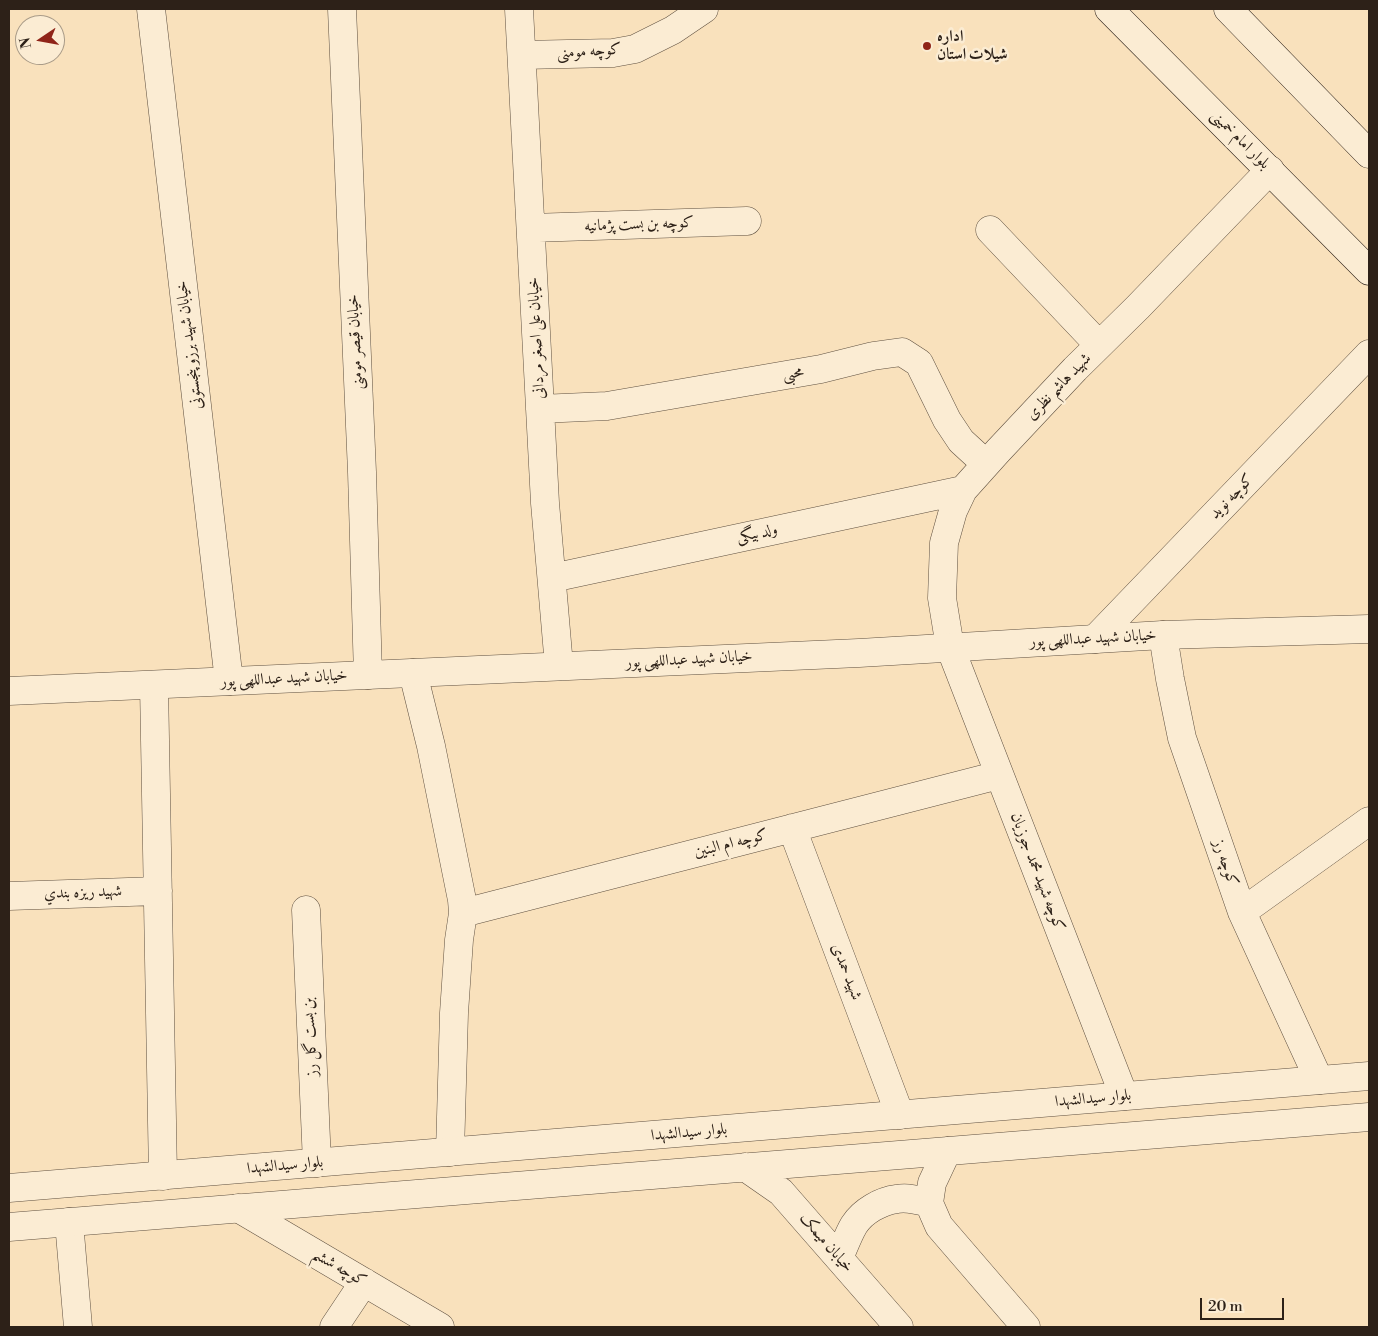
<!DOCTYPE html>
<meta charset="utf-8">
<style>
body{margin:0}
#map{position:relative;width:1378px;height:1336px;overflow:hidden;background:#f9e1bc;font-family:"Libre Bodoni",serif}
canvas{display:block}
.frame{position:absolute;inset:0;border:10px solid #2d2118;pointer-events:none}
.north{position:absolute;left:15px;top:15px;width:50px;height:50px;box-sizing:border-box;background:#fbecd3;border:1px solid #a99b88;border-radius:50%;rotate:258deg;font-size:14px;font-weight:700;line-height:20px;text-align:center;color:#2d2118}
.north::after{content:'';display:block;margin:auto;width:18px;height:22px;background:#8f2418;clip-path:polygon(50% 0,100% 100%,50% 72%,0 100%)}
.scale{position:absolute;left:1200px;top:1298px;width:84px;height:22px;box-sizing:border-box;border:2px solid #2d2118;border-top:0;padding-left:6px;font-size:15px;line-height:18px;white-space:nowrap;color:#2d2118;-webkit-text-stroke:4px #fbecd3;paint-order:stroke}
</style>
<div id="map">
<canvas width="1378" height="1336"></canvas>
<div class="frame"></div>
<div class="north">N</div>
<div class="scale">20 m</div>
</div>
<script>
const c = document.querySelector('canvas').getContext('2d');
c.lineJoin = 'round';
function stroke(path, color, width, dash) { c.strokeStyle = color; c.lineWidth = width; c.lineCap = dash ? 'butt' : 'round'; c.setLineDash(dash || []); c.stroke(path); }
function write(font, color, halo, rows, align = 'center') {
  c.font = font + ' "Libre Bodoni",Amiri,serif'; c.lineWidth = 5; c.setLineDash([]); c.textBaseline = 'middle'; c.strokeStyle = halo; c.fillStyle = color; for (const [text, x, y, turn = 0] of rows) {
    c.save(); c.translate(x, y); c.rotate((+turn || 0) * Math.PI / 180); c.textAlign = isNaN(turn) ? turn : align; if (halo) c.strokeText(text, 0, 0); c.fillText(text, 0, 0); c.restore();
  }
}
const minor = new Path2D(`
 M 151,9 L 229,681
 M 342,9 L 362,472 L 368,675
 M 519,9 L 545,503 L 559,666
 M 522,55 L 613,53 L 635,49 L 673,30 L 704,9
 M 531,228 L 747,221
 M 990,230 L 1099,345
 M 540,409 L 607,406 L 821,369 L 873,356 L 902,352 L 919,363 L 947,420 L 961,441 L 986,464
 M 552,578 L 963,490
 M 1163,635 L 1170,679 L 1182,738 L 1242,912 L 1319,1080
 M 1095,639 L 1369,354
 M 413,673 L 431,746 L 462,900 L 463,913 L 459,940 L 454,1013 L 450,1152
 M 154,685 L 163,1176
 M 792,828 L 900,1115
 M 9,896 L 158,891
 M 306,910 L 317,1163
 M 1242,912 L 1369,821
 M 463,913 L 999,775
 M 1124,1096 L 950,647 L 942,598 L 944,543 L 953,511 L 963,490 L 998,451 L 1075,369 L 1138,307 L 1270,170
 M 238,1208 L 440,1327
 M 69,1222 L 78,1327
 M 334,1327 L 364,1282`);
const tertiary = new Path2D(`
 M 9,691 L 859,653 L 1163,635 L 1369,629
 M 947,1151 L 932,1183 L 929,1203 L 939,1226 L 1026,1327
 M 745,1167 L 781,1192 L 899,1327
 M 9,1188 L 1369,1076
 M 9,1227 L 1369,1117
 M 839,1258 C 844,1247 848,1235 854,1225 C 863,1211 881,1201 897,1199 C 908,1197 918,1200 929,1203`);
const secondary = new Path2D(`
 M 1109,9 L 1369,271
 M 1228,9 L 1369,154`);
const markers = [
 [927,46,5,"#8f2418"]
];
const poiNames = [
 ["اداره",937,37],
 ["شیلات استان",937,55]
];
const streetNames = [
 ["کوچه مومنی",589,52,-4],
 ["بلوار امام خمینی",1240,140,45],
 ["کوچه بن بست پژمانیه",639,225,-2],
 ["خیابان علی اصغر مردانی",537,338,-93],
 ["خیابان قیصر مومنی",356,342,-93],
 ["خیابان شهید برزو پنجستونی",190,345,-97],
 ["محبی",793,374,-10],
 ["شهید هاشم نظری",1059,387,-46],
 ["کوچه نوید",1232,497,-46],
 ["ولد بیگی",757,534,-12],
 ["خیابان شهید عبداللهی پور",1093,639,-3],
 ["خیابان شهید عبداللهی پور",689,660,-3],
 ["خیابان شهید عبداللهی پور",284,679,-3],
 ["کوچه ام البنین",731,844,-14],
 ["کوچه رز",1225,863,71],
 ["کوچه شهید محمد جوزیان",1037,872,69],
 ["شهيد ريزه بندي",83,893,-2],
 ["شهید حمدی",846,972,69],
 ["بن بست گل رز",311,1037,-93],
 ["بلوار سیدالشهدا",1093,1099,-5],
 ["بلوار سیدالشهدا",689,1133,-5],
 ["بلوار سیدالشهدا",285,1166,-5],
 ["خیابان میمک",826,1243,49],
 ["کوچه ششم",339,1268,30]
];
stroke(minor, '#605141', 29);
stroke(tertiary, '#605141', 29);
stroke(secondary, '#2d2118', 29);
stroke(minor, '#fbecd3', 28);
stroke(tertiary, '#fbecd3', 28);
stroke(secondary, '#fbecd3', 28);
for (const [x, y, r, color] of markers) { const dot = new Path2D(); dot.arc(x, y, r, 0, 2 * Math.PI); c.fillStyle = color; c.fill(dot); stroke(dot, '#fbecd3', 2); }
write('bold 16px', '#2d2118', '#fbecd3', poiNames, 'left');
write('16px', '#2d2118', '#fbecd3', streetNames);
</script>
